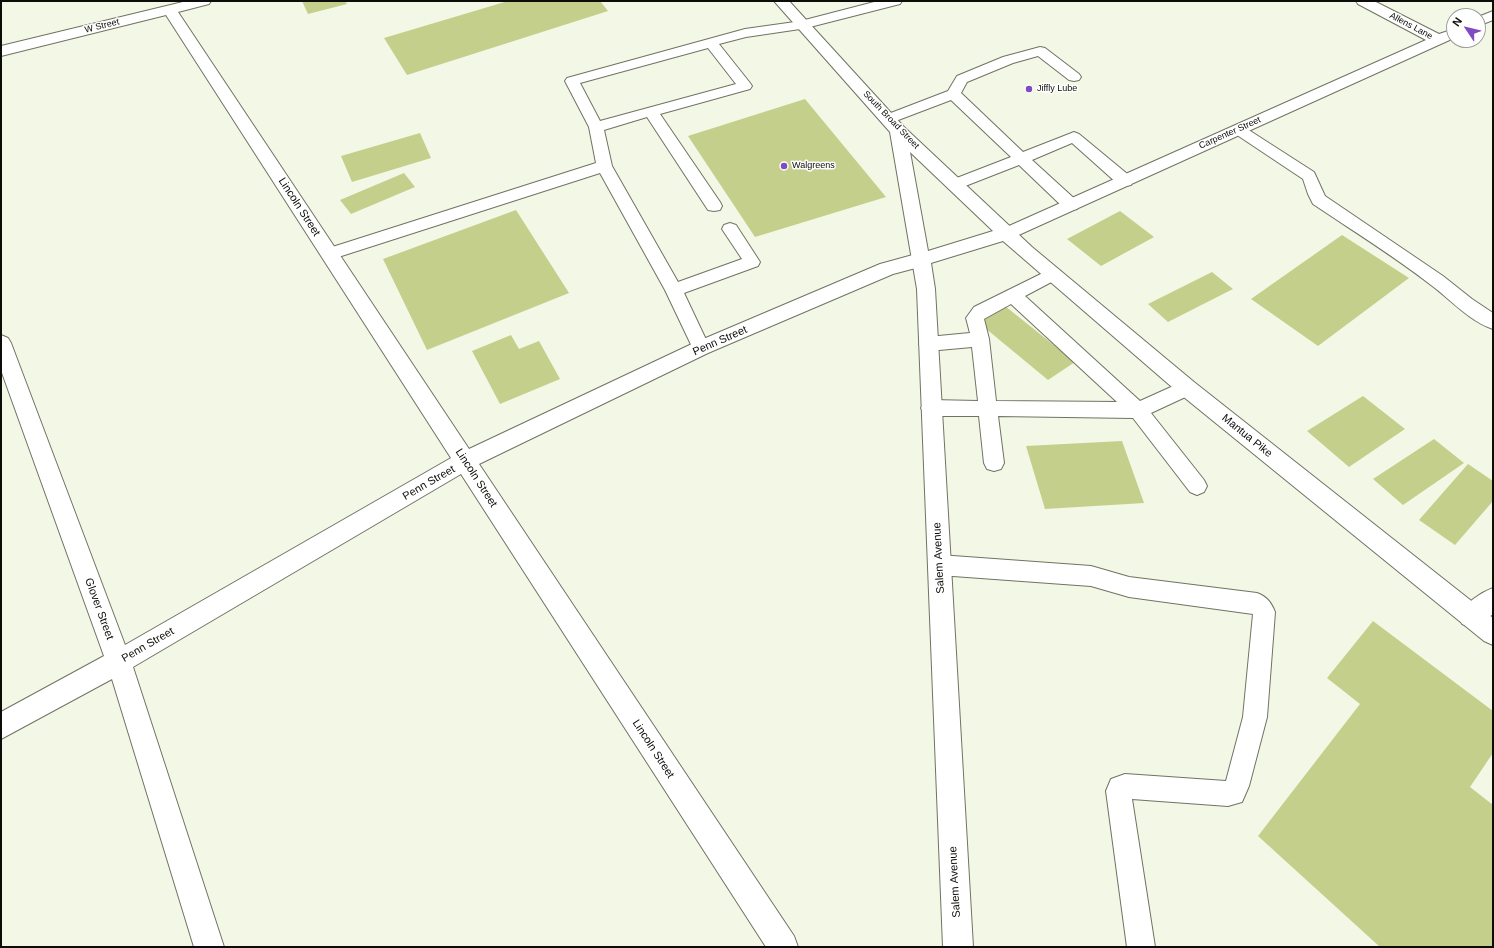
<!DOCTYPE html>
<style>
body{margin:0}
#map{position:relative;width:1494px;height:948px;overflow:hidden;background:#f3f7e5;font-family:Helvetica,sans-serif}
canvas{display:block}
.frame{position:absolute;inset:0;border:2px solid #0c0d08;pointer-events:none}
.north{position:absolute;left:1446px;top:8px;width:40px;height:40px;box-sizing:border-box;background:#fff;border:1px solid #9e9e9c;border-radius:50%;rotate:305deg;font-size:11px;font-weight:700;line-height:16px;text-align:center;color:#0c0d08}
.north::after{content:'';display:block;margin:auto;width:14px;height:18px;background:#7e4bc2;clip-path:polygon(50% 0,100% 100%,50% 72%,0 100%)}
</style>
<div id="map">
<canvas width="1494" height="948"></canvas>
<div class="frame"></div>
<div class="north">N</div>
</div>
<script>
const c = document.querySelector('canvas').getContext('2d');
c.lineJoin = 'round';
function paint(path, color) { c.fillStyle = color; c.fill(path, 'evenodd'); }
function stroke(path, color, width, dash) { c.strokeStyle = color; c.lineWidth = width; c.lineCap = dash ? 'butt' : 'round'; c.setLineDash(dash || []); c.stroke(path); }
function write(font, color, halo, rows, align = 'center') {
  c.font = font + ' Helvetica,sans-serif'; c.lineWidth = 3; c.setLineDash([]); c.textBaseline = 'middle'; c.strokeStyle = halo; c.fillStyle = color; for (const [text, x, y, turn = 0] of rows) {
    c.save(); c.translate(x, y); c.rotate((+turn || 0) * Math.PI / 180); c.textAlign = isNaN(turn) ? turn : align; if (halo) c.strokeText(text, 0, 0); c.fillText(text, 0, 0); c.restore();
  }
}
const building = new Path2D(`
 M 302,1 L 345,1 L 347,4 L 308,14 Z
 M 508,1 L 600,1 L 608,11 L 407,75 L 384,38 Z
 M 805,99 L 886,197 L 755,237 L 688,136 Z
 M 420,133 L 431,158 L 352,182 L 341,156 Z
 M 404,173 L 415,187 L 351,214 L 340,200 Z
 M 516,210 L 569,293 L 427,350 L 383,259 Z
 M 1120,211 L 1154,237 L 1101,266 L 1067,239 Z
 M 1342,235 L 1409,278 L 1318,346 L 1251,299 Z
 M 1212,272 L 1233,289 L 1168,322 L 1148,304 Z
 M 1005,306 L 1075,362 L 1048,380 L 979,323 Z
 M 511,335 L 519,349 L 539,341 L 560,379 L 500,404 L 472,351 Z
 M 1363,396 L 1405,429 L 1349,467 L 1307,431 Z
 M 1434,439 L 1464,463 L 1403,505 L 1373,479 Z
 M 1122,441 L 1144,503 L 1045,509 L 1026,446 Z
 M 1468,464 L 1493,481 L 1493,501 L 1455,545 L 1419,520 Z
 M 1373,621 L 1493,711 L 1493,753 L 1470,787 L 1493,805 L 1493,947 L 1380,947 L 1258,836 L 1360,704 L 1327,678 Z`);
const lane = new Path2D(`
 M 802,21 L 807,22 L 809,25 L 807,28 L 746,37 L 719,44 L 750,83 L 752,86 L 750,89 L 660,114 L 720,202 L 722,206 L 720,210 L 714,211 L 708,210 L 647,117 L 604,130 L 612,166 L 678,282 L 742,259 L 722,229 L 724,225 L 730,223 L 736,225 L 760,262 L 758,266 L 684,293 L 710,348 L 707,353 L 701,355 L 695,353 L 665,290 L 600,173 L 329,260 L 323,258 L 321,254 L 323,250 L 596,163 L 589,127 L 565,81 L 567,78 L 745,29 ZM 708,48 L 736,84 L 600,121 L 580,83 Z
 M 1040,47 L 1045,48 L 1079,74 L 1081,77 L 1079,80 L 1074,81 L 1069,80 L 1038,56 L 1013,63 L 967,82 L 961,93 L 1023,152 L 1069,134 L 1074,132 L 1079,134 L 1131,177 L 1133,181 L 1131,185 L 1125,186 L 1119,185 L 1072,143 L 1032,160 L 1077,201 L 1079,205 L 1077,209 L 1071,210 L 1065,209 L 1019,165 L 955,190 L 949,189 L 947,185 L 949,181 L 1011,157 L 951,100 L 893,122 L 888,124 L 883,122 L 881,119 L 883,116 L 948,91 L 957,76 L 1003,57 Z
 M 1239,125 L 1244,127 L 1314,172 L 1325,196 L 1443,276 L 1472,299 L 1493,313 L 1493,329 C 1469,321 1450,299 1431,285 C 1394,256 1353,231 1313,204 L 1308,194 L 1303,179 L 1234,133 L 1232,130 L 1234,127 Z
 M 1053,268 L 1059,270 L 1061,274 L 1059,278 L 1025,296 L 1140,401 L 1180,383 L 1187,381 L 1194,383 L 1196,388 L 1194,393 L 1151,413 L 1204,480 L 1207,486 L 1204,492 L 1197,495 L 1190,492 L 1133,418 L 998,416 L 1004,463 L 1001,469 L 994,471 L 987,469 L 984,463 L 979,416 L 931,416 L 924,413 L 921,408 L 924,403 L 931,400 L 978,401 L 972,347 L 928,351 L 922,349 L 919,344 L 922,339 L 928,337 L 970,333 L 966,318 L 974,307 ZM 1011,304 L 1117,402 L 996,401 L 989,339 L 984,319 Z
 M 939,555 L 1091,566 L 1129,577 L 1257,593 C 1267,597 1271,602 1275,612 L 1267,717 L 1249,786 L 1242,802 L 1228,806 L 1132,799 L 1155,947 L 1127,947 L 1106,791 L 1111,779 L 1125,774 L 1226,781 L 1243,717 L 1253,614 L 1129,597 L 1091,586 L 939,575 L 931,572 L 928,565 L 931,558 Z`);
const street = new Path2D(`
 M 187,1 L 211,1 L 209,4 L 178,12 L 469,449 L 694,343 L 880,264 L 920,253 L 927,255 L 929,260 L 927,265 L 893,274 L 708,353 L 479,464 L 794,936 L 798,947 L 766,947 L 461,474 L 133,667 L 224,947 L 194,947 L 112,679 L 1,739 L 1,712 L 104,656 L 1,370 L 1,335 L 8,338 L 11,343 L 125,645 L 451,458 L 166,15 L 1,56 L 1,46 Z
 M 878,1 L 902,1 L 900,4 L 802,29 L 797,28 L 795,25 L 797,22 Z
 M 1356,1 L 1374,1 L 1439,34 L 1454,29 L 1454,38 L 1012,238 L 1006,240 L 1000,238 L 997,234 L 1000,230 L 1426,40 L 1358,4 Z
 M 1493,11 L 1493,20 L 1478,26 L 1478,17 Z
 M 1493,588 L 1493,614 L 1480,624 L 1471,627 L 1462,624 L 1459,616 C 1465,603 1480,593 1493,588 Z`);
const primary = new Path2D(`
 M 774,1 L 789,1 L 904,127 L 1032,247 L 1194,382 L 1493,618 L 1493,645 L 1484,641 L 1180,394 L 1003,241 L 931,263 L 935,289 L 973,947 L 943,947 L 917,289 L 890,132 ZM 910,152 L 993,231 L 928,251 Z`);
const markers = [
 [1029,89,4,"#7e4bc2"],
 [784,166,4,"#7e4bc2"]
];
const farStreetnames = [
 ["W Street",102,26,-14],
 ["Allens Lane",1411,26,28],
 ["South Broad Street",891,120,46],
 ["Carpenter Street",1230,133,-24]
];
const farPoinames = [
 ["Jiffly Lube",1037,89],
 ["Walgreens",792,166]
];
const streetNames = [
 ["Lincoln Street",299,207,57],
 ["Penn Street",720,341,-24],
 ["Mantua Pike",1247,436,39],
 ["Lincoln Street",476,478,57],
 ["Penn Street",429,483,-30],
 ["Salem Avenue",939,558,-93],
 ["Glover Street",99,609,70],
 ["Penn Street",148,645,-30],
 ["Lincoln Street",653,749,57],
 ["Salem Avenue",955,882,-93]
];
paint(building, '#c4cf8c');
stroke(lane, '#707363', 2);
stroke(street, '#707363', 2);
stroke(primary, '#707363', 2);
paint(lane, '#fff');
paint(street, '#fff');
paint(primary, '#fff');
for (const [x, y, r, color] of markers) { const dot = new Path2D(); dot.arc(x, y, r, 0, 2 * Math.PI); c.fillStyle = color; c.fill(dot); stroke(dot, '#fff', 1.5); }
write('9px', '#0c0d08', '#fff', farStreetnames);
write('9px', '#0c0d08', '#fff', farPoinames, 'left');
write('11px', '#0c0d08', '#fff', streetNames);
</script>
